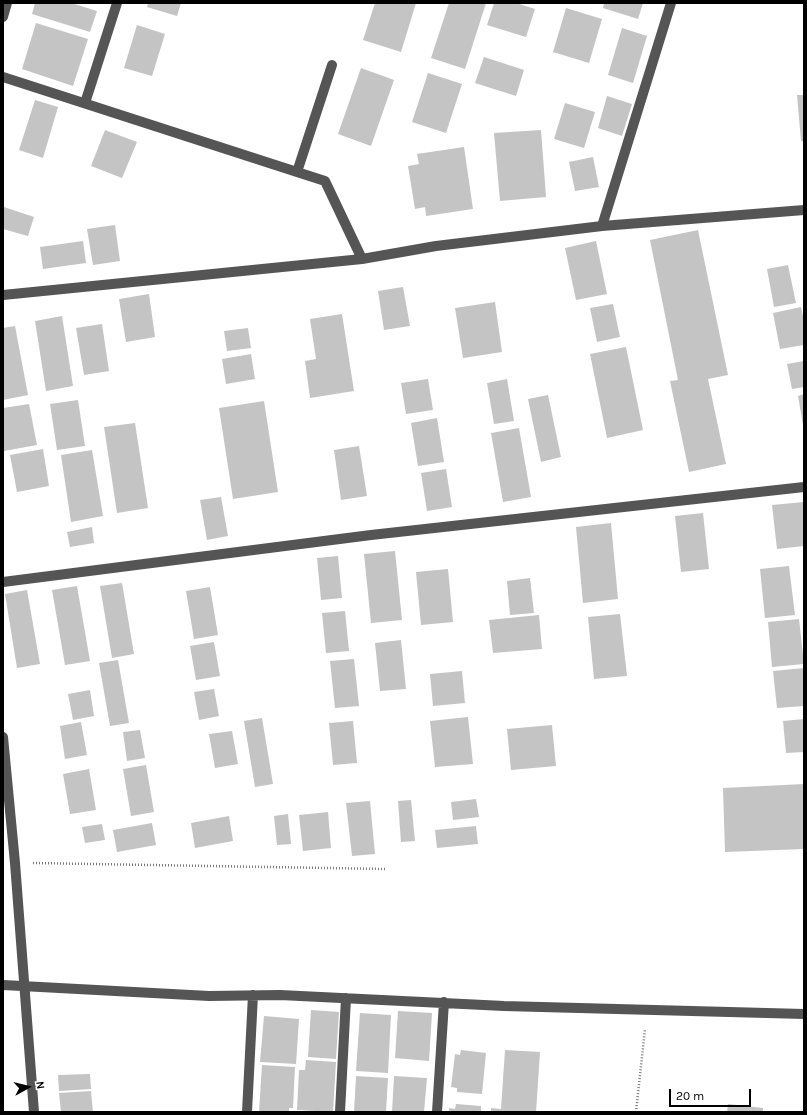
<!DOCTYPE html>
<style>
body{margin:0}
#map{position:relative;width:807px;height:1115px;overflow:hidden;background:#fff;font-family:Karla,sans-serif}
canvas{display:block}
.frame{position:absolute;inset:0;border:4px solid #000;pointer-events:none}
.north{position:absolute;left:8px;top:1067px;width:40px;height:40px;-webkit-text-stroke:3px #fff;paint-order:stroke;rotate:82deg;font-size:11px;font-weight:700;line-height:16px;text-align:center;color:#000}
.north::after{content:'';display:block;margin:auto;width:14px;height:18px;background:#000;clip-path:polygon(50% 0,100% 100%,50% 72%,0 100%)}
.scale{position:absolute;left:669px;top:1089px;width:82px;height:18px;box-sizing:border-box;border:2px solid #000;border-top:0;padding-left:5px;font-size:12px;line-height:14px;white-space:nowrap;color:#000;-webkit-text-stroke:3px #fff;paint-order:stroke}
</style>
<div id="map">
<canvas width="807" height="1115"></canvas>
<div class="frame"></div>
<div class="north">N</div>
<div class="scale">20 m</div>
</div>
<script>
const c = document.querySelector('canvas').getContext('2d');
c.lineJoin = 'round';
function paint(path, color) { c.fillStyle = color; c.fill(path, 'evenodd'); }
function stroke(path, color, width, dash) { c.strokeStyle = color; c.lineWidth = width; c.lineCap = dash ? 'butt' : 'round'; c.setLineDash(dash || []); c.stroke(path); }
const building = new Path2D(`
 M 35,3 L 71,3 L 97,11 L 90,32 L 32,14 Z
 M 148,3 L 181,3 L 177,16 L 147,7 Z
 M 375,3 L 416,3 L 401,52 L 363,40 Z
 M 449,3 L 486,3 L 465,69 L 431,58 Z
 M 494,3 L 516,3 L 535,9 L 526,37 L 487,25 Z
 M 604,3 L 643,3 L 638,19 L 603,8 Z
 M 566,8 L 602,19 L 589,63 L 553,52 Z
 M 36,23 L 88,39 L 73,86 L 22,69 Z
 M 137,25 L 165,34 L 152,76 L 124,68 Z
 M 622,28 L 647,36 L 633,83 L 608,75 Z
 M 484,57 L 524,70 L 516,96 L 475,83 Z
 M 361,68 L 394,80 L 371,146 L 338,134 Z
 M 428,73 L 462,84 L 446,133 L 412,122 Z
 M 797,95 L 804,95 L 804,141 L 801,141 Z
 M 607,96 L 632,104 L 622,136 L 598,128 Z
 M 35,100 L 58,107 L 43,158 L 19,150 Z
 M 565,103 L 595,112 L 584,148 L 554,139 Z
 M 105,130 L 137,142 L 122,178 L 91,166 Z
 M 541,130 L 546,197 L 500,201 L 494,133 Z
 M 464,147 L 473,209 L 426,216 L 425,207 L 415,209 L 408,166 L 419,164 L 417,154 Z
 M 593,157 L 599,187 L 575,191 L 569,162 Z
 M 4,207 L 34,217 L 28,236 L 3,229 L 3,212 Z
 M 115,225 L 120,261 L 93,265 L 87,229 Z
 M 698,230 L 728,375 L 708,379 L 726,464 L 689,472 L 670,381 L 678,380 L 650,240 Z
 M 83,241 L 86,263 L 43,269 L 40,247 Z
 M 596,241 L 607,294 L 576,300 L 565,248 Z
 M 788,265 L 796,303 L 774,307 L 767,269 Z
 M 403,287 L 410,326 L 384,330 L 378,291 Z
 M 149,294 L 155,337 L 126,342 L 119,299 Z
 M 495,302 L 502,352 L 463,358 L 455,308 Z
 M 613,304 L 620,337 L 597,342 L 590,308 Z
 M 801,307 L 804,321 L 804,345 L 780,349 L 773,313 Z
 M 342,314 L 354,391 L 310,398 L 305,361 L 316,359 L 310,319 Z
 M 62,316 L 73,386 L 46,391 L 35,321 Z
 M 102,324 L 109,371 L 84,375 L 76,328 Z
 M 15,326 L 28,395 L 3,400 L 3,328 Z
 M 248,328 L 251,348 L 227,351 L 224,331 Z
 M 626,347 L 643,430 L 607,438 L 590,354 Z
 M 251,354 L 255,379 L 226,384 L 222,359 Z
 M 804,361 L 804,387 L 792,389 L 787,364 Z
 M 428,379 L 433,410 L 406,414 L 401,383 Z
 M 507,379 L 514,421 L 494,424 L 487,383 Z
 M 804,394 L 804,425 L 803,425 L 798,396 Z
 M 548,395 L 561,457 L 541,462 L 528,399 Z
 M 78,400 L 85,446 L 57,450 L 50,404 Z
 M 264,401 L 278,492 L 233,499 L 219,408 Z
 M 29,404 L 37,445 L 4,451 L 3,444 L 3,408 Z
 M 437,418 L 444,462 L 418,466 L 411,423 Z
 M 135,423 L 148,508 L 117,513 L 104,427 Z
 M 519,428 L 531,497 L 503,502 L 491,433 Z
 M 359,446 L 367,496 L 341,500 L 334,450 Z
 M 43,449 L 49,486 L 17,492 L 10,455 Z
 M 92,450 L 103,516 L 71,522 L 61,455 Z
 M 446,469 L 452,507 L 427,511 L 421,473 Z
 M 221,497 L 228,536 L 207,540 L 200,500 Z
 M 804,502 L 804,546 L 777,549 L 772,505 Z
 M 703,513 L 709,569 L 681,572 L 675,516 Z
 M 611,523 L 618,599 L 583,603 L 576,527 Z
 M 92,527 L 94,543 L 70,547 L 67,532 Z
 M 395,551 L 402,620 L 371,623 L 364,554 Z
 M 338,556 L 342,598 L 321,600 L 317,558 Z
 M 789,566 L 795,615 L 765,618 L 760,569 Z
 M 448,569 L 453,622 L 421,625 L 416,572 Z
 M 530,578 L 534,613 L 510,615 L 507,581 Z
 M 122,583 L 134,654 L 112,658 L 100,586 Z
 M 77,586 L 90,661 L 65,665 L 52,590 Z
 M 210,587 L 218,635 L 194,639 L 186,591 Z
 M 27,590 L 40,664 L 17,668 L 5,594 Z
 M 345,611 L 349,651 L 326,653 L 322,613 Z
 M 620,614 L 627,676 L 594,679 L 588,617 Z
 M 539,615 L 542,649 L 493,653 L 489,620 Z
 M 799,619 L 804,664 L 772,667 L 768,622 Z
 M 401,640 L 406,689 L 380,691 L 375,643 Z
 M 214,642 L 220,676 L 196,680 L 190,646 Z
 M 354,659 L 359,706 L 335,708 L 330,661 Z
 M 118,660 L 129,723 L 110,726 L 99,663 Z
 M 804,668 L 804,706 L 777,708 L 773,671 Z
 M 462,671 L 465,703 L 433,706 L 430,674 Z
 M 214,689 L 219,716 L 199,720 L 194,692 Z
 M 90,690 L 94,716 L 73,720 L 68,694 Z
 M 468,717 L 473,764 L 435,767 L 430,721 Z
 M 262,718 L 273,784 L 255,787 L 244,721 Z
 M 804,719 L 804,752 L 786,753 L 783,721 Z
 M 353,721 L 357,763 L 333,765 L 329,723 Z
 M 81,722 L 87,755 L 65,759 L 60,726 Z
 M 552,725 L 556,766 L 511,770 L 507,729 Z
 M 140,730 L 145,758 L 127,761 L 123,732 Z
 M 232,731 L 238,764 L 215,768 L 209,734 Z
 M 146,765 L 154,812 L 131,816 L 123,769 Z
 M 89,769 L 96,810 L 70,814 L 63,774 Z
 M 804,784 L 804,849 L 725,852 L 723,788 Z
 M 476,799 L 479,817 L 453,820 L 451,802 Z
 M 411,800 L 415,841 L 401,842 L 398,801 Z
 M 370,801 L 375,854 L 352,856 L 346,803 Z
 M 328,812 L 331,848 L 303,851 L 299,815 Z
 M 288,814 L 291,844 L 277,845 L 274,816 Z
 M 229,816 L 233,841 L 195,848 L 191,823 Z
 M 152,823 L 156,845 L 117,852 L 113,830 Z
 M 102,824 L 105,840 L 85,843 L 82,827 Z
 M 476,826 L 478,844 L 437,848 L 435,830 Z
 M 311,1010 L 339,1012 L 336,1059 L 308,1057 Z
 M 398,1011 L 432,1013 L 429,1061 L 395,1058 Z
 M 360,1013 L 391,1015 L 388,1073 L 356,1071 Z
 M 264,1016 L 299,1019 L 296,1064 L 260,1062 Z
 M 461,1050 L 486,1053 L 482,1094 L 457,1092 L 457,1088 L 451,1087 L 455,1054 L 460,1055 Z
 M 505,1050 L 540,1052 L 536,1112 L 491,1112 L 491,1108 L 501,1109 Z
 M 306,1060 L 336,1062 L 333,1112 L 297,1110 L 299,1070 L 305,1070 Z
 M 262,1065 L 295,1067 L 293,1108 L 289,1108 L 289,1112 L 259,1112 Z
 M 90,1074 L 91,1089 L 59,1091 L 58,1075 Z
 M 356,1076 L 388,1078 L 386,1112 L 354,1112 Z
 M 394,1076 L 427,1078 L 424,1112 L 392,1112 Z
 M 91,1091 L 93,1112 L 61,1112 L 59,1093 Z
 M 456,1104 L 481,1106 L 481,1112 L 449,1112 L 449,1108 L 455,1109 Z
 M 728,1104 L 763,1108 L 763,1112 L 727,1112 Z`);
const path = new Path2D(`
 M 33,863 L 385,869
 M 636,1112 L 645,1029`);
const minor = new Path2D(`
 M 3,17 L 7,3
 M 3,77 L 297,172 L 332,65
 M 85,103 L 117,3
 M 297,172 L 325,181 L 362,259
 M 602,226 L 671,3
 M 3,295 L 362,259 L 436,246 L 602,226 L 804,210
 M 3,582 L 371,535 L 804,487
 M 3,737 L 15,863 L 34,1112
 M 3,985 L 209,996 L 280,995 L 504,1006 L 804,1014
 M 247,1112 L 253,995
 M 340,1112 L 346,998
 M 437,1112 L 444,1002`);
paint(building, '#c4c4c4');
stroke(path, '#777', 2.5, [1, 2]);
stroke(minor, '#555', 10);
</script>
